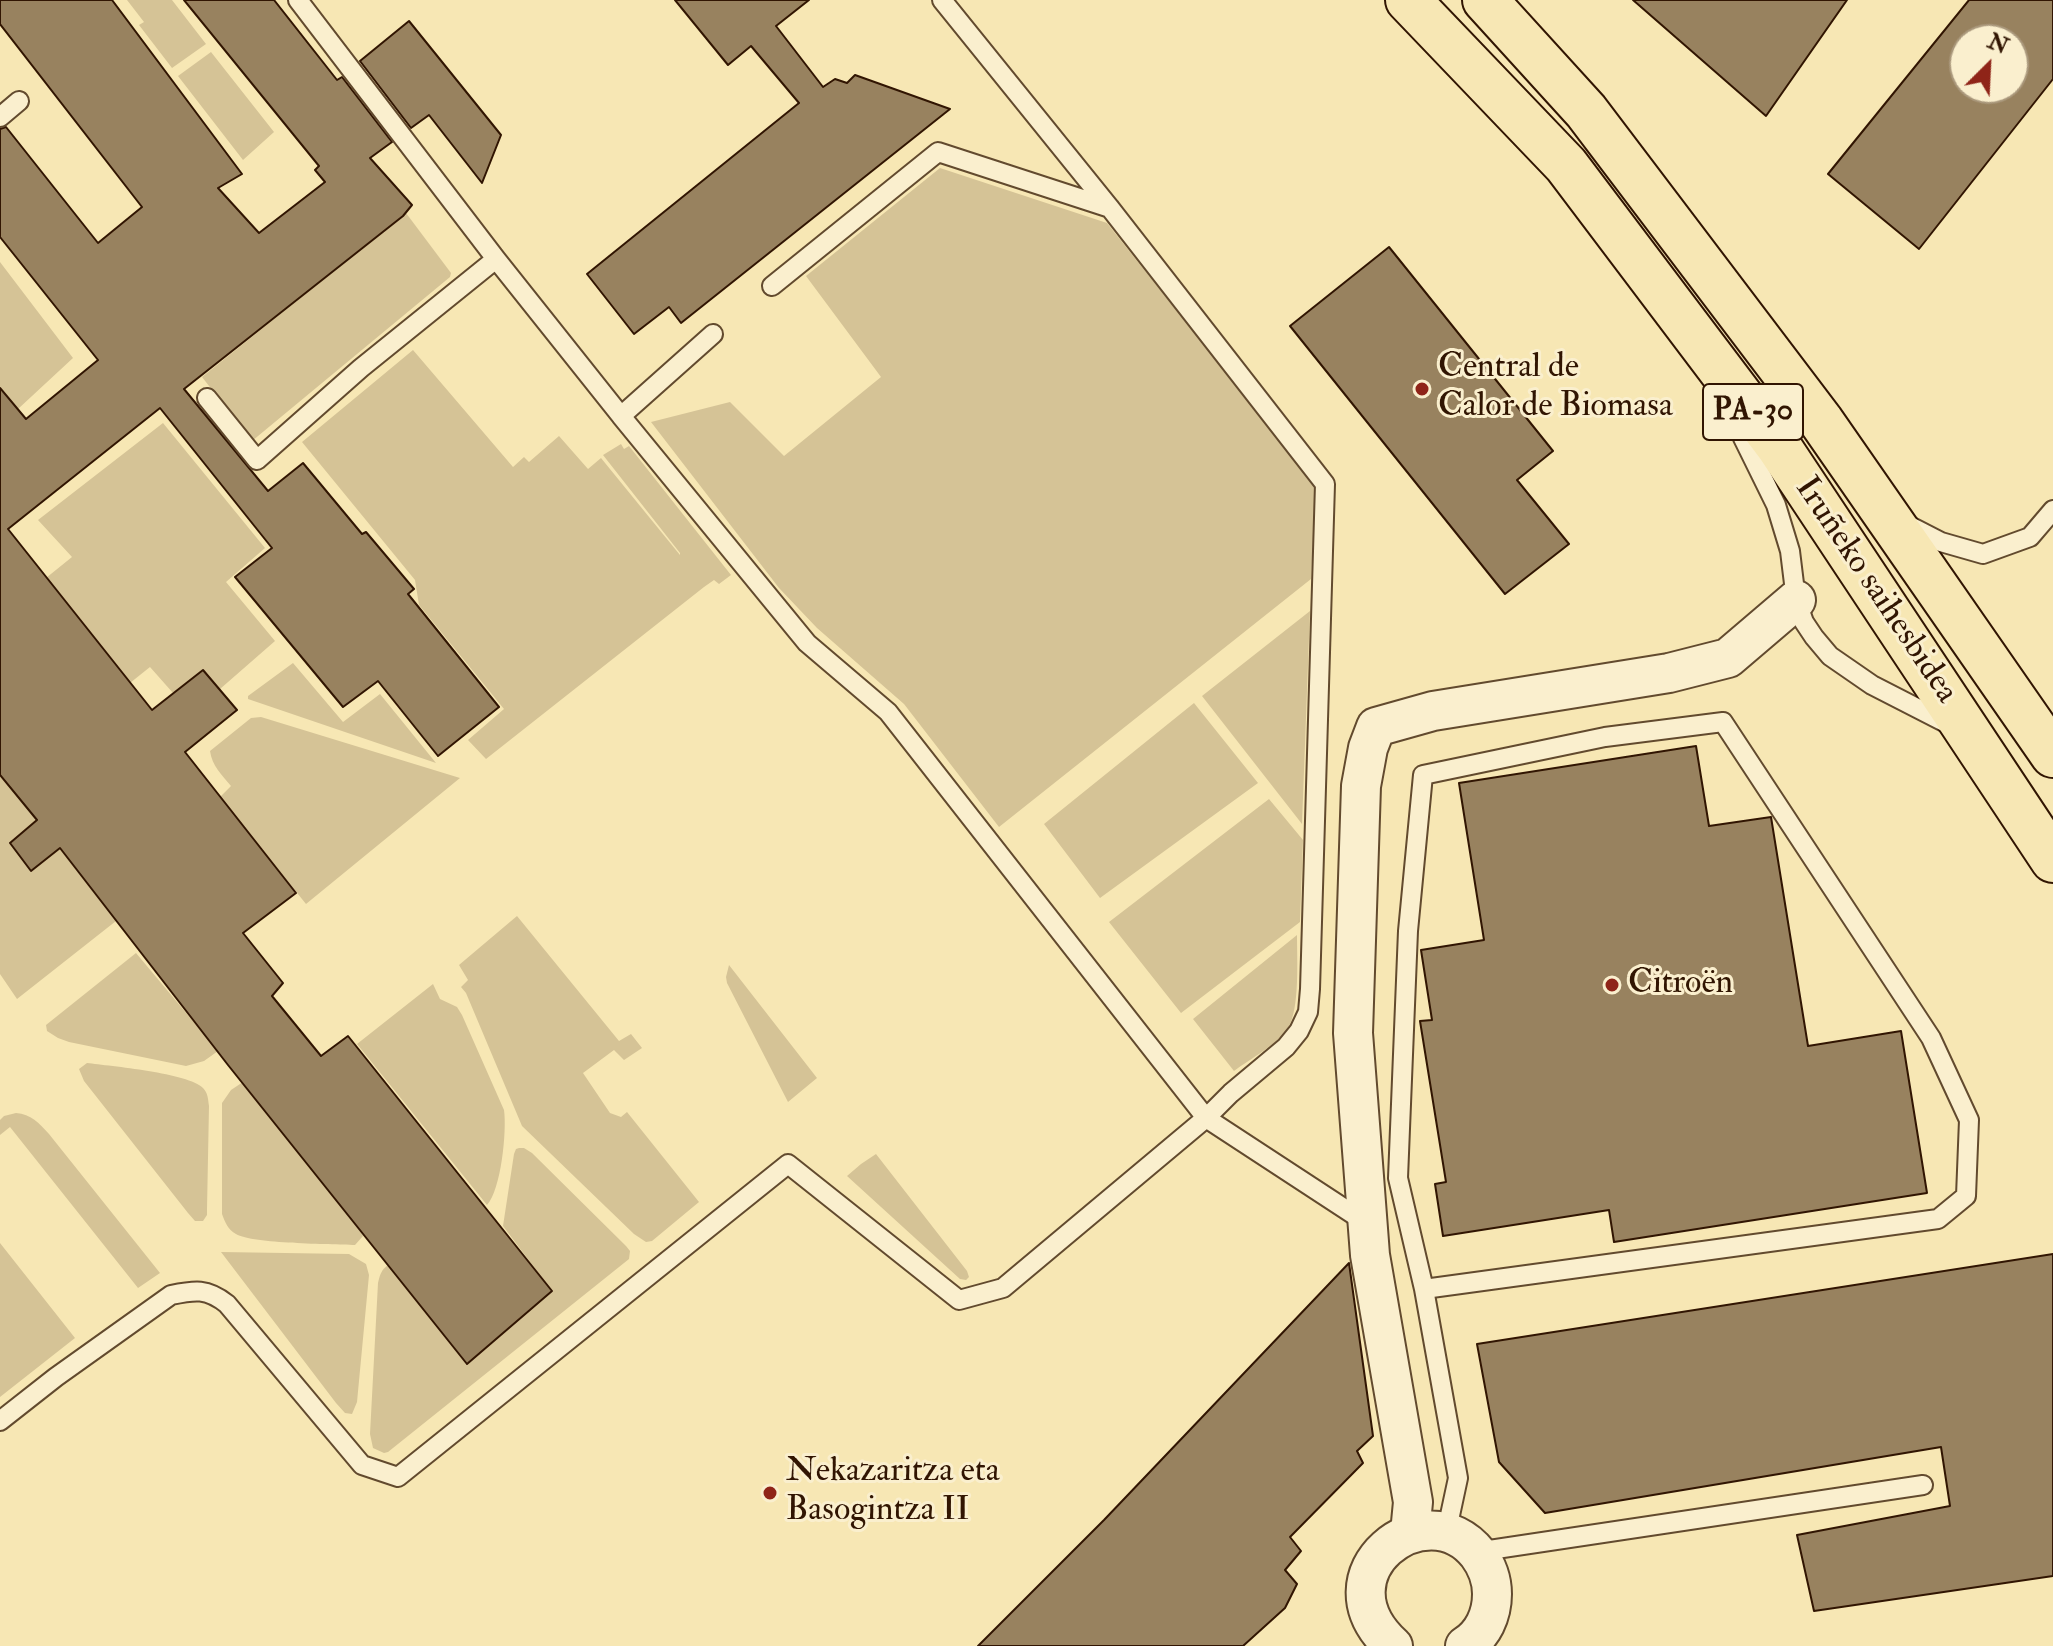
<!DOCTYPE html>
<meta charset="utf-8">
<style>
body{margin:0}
#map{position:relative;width:2053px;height:1646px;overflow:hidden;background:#f7e7b4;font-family:"IM FELL Double Pica",serif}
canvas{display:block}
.north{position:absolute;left:1949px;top:24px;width:80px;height:80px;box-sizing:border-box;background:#faefce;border:2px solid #aa987c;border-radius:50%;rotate:24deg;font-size:22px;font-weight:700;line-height:32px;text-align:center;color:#311502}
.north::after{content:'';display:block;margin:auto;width:28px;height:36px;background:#8f2418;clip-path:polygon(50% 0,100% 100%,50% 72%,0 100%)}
</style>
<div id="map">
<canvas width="2053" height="1646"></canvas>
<div class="north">N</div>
</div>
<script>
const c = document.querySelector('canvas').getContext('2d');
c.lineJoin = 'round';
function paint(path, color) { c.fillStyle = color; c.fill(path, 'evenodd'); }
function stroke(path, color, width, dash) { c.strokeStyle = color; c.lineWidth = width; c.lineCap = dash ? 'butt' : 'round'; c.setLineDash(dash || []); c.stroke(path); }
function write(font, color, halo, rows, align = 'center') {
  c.font = font + ' "IM FELL Double Pica",serif'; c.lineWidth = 6; c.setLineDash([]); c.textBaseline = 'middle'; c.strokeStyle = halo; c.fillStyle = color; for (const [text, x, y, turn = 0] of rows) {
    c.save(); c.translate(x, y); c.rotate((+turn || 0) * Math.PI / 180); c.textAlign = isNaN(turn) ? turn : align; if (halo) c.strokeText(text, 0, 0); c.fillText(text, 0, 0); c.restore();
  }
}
const green = new Path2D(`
 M 127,0 L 172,0 L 206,44 L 172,68 L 139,25 L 144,22 Z
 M 211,52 L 274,132 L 243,160 L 178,76 Z
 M 940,168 L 1107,223 L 1316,486 L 1311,579 L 999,827 L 904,704 L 817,628 L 779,588 L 651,422 L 730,402 L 784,456 L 881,377 L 806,276 Z
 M 406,213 L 451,273 L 450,277 L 252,441 L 202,377 Z
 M 0,262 L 73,358 L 18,409 L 6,395 L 0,395 Z
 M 413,350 L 513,467 L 524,457 L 529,462 L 559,436 L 588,469 L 601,458 L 680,555 L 680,553 L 603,455 L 621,444 L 624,449 L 629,446 L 731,575 L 719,584 L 714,580 L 704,587 L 486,759 L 468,740 L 504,709 L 419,605 L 415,580 L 302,442 Z
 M 163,423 L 265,548 L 226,582 L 275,641 L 220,689 L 203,670 L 173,693 L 150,667 L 130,683 L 46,578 L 72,557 L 38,520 Z
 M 1310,611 L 1302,824 L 1202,696 Z
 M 293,663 L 343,722 L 380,694 L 436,763 L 248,699 L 248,696 Z
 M 1194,703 L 1258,783 L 1100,898 L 1044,824 Z
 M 261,717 L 460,778 L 306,904 L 220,797 L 231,786 C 222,775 212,766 210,751 L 251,718 Z
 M 0,775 L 37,820 L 10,843 L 31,870 L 60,849 L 116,921 L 17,999 L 0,974 Z
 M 1269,799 L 1303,840 L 1300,922 L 1181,1013 L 1109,922 Z
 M 517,916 L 619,1041 L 631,1034 L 642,1048 L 624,1060 L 614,1050 L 583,1073 L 610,1113 L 621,1117 L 627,1112 L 699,1202 L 652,1241 L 646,1242 L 634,1234 L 522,1126 L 466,993 L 461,987 L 468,980 L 459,965 Z
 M 1297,935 C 1297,958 1300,1009 1288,1028 C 1278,1044 1250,1059 1234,1071 L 1193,1019 Z
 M 136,953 L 218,1051 L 204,1061 L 186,1066 L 69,1042 L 58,1038 L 47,1031 L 46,1025 Z
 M 729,965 L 817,1078 L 788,1102 L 727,983 L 726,977 Z
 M 433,984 L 440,999 L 457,1007 L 462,1015 L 504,1110 C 507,1131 501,1190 487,1205 L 357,1044 Z
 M 87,1063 C 110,1066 189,1073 203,1088 C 208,1093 208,1099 209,1106 L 207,1209 L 207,1215 L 203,1221 L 195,1221 L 188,1213 L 84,1081 L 79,1069 Z
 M 243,1082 L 361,1232 L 363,1236 L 355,1245 C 331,1244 253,1244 236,1234 C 228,1230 225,1222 222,1214 L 222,1103 L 231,1090 Z
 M 16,1113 C 31,1114 39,1123 49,1134 L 160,1273 L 138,1288 L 10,1127 L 0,1135 L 0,1120 L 4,1116 Z
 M 519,1148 L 524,1148 L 532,1153 L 626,1246 L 630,1251 L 629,1259 L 388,1452 L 384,1453 L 373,1448 L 370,1434 L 378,1283 C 380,1275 381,1270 388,1265 L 393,1272 L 467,1364 L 552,1291 L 503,1226 L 514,1154 L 516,1149 Z
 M 876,1154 L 967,1271 L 969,1277 L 966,1280 L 960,1279 L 847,1176 L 861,1164 Z
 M 0,1243 L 75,1338 L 0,1397 Z
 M 221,1252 L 349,1254 L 366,1264 L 369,1275 L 357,1402 L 352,1414 L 345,1413 L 336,1403 Z`);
const building = new Path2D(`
 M 0,0 L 112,0 L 242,174 L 218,188 L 259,233 L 325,182 L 315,170 L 319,166 L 184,0 L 274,0 L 337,80 L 342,77 L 392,142 L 370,158 L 412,205 L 403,216 L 184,389 L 268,491 L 303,463 L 362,534 L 366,532 L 414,589 L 408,594 L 499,707 L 438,756 L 378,681 L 343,707 L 235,577 L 272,548 L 160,408 L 8,529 L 152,710 L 203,670 L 237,710 L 185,752 L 296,893 L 243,933 L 283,983 L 272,996 L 321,1056 L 348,1036 L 552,1291 L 467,1364 L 228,1065 L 60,848 L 31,871 L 10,843 L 37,820 L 0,775 L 0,388 L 26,419 L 98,360 L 0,237 L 0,129 L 6,127 L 98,243 L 142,207 L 0,24 Z
 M 675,0 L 809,0 L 776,26 L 823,87 L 835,79 L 847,83 L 855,75 L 950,109 L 681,323 L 669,307 L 634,334 L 587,274 L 799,103 L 751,46 L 728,65 Z
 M 1633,0 L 1847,0 L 1766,116 Z
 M 1969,0 L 2053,0 L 2053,79 L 1919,249 L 1828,174 ZM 1965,40 L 2013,40 L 2013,88 L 1965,88 Z
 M 409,21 L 501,135 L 482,183 L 429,115 L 411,128 L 360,61 Z
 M 1389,247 L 1553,451 L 1517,480 L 1569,544 L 1505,594 L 1290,326 Z
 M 1696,746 L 1709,826 L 1771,817 L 1808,1046 L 1901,1031 L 1927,1193 L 1614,1242 L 1609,1210 L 1443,1236 L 1435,1184 L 1446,1182 L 1420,1021 L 1432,1020 L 1421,950 L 1484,940 L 1459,783 Z
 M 2053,1254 L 2053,1576 L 1814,1611 L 1797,1535 L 1950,1506 L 1941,1447 L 1545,1513 L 1499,1462 L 1477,1344 Z
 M 1349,1263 L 1373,1436 L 1357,1451 L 1363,1463 L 1290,1537 L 1301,1551 L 1285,1570 L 1297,1584 L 1285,1608 L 1243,1646 L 978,1646 L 1104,1520 Z`);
const lane = new Path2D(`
 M 298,0 L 496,259 L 621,416 L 713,334
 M 0,117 L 19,101
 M 772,286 L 938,152 L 1110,208
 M 207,398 L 257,460 L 361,368 L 496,259
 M 1733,413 L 1743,438 L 1776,505 L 1790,551 L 1796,600 L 1804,622 L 1814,637 L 1830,656 L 1872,685 L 1952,726
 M 621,416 L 807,643 L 888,712 L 1206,1118 L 1368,1224
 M 1906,524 L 1941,542 L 1983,554 L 2030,537 L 2053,510
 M 1424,1289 L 1398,1178 L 1408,931 L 1423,775 L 1605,737 L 1723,722 L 1931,1038 L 1969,1120 L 1966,1196 L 1938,1219 L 1424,1289 L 1458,1478 L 1446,1534
 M 0,1421 L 56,1377 L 171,1295 C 195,1290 207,1288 227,1304 L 362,1465 L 398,1477 L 788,1164 L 959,1300 L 1003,1288 L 1206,1118 L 1231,1093 L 1286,1047 L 1299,1031 L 1308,1012 L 1310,989 L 1325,484 L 1110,208 L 942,0
 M 1476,1552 L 1923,1485`);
const street = new Path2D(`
 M 1410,1533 L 1413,1502 L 1370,1255 L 1353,1033 L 1361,786 L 1368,748 L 1376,727 L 1433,711 L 1669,673 L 1728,658 L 1796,600
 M 1393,1646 C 1314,1574 1426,1488 1478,1554 C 1487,1566 1492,1579 1492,1594 C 1492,1615 1483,1635 1465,1646`);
const highway = new Path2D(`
 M 1408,0 L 1566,165 L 1779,447 L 2053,860
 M 1485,0 L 1586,111 L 1821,421 L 2053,755`);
const markers = [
 [1422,389,8,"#8f2418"],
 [1612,985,8,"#8f2418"],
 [770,1493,8,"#8f2418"]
];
const shields = [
 [1753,412,100]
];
const shieldNames = [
 ["PA-30",1753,412]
];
const poiNames = [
 ["Central de",1438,369],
 ["Calor de Biomasa",1438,408],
 ["Citroën",1628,985],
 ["Nekazaritza eta",786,1473],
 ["Basogintza II",786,1512]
];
const streetNames = [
 ["Iruñeko saihesbidea",1875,591,56]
];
paint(green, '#d5c396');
paint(building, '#98825f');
stroke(building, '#311502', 2);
stroke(lane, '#624a2e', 22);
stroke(street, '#624a2e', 42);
stroke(highway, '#311502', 48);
stroke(lane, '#faefce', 18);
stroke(street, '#faefce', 38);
stroke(highway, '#f7e7b4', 44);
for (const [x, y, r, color] of markers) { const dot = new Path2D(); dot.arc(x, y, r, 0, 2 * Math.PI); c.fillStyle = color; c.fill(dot); stroke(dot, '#faefce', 3); }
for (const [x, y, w] of shields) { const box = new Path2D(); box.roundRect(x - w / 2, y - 28, w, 56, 6); c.fillStyle = '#faefce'; c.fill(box); stroke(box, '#311502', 2); }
write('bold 32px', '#311502', null, shieldNames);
write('34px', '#311502', '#faefce', poiNames, 'left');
write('34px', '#311502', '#faefce', streetNames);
</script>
